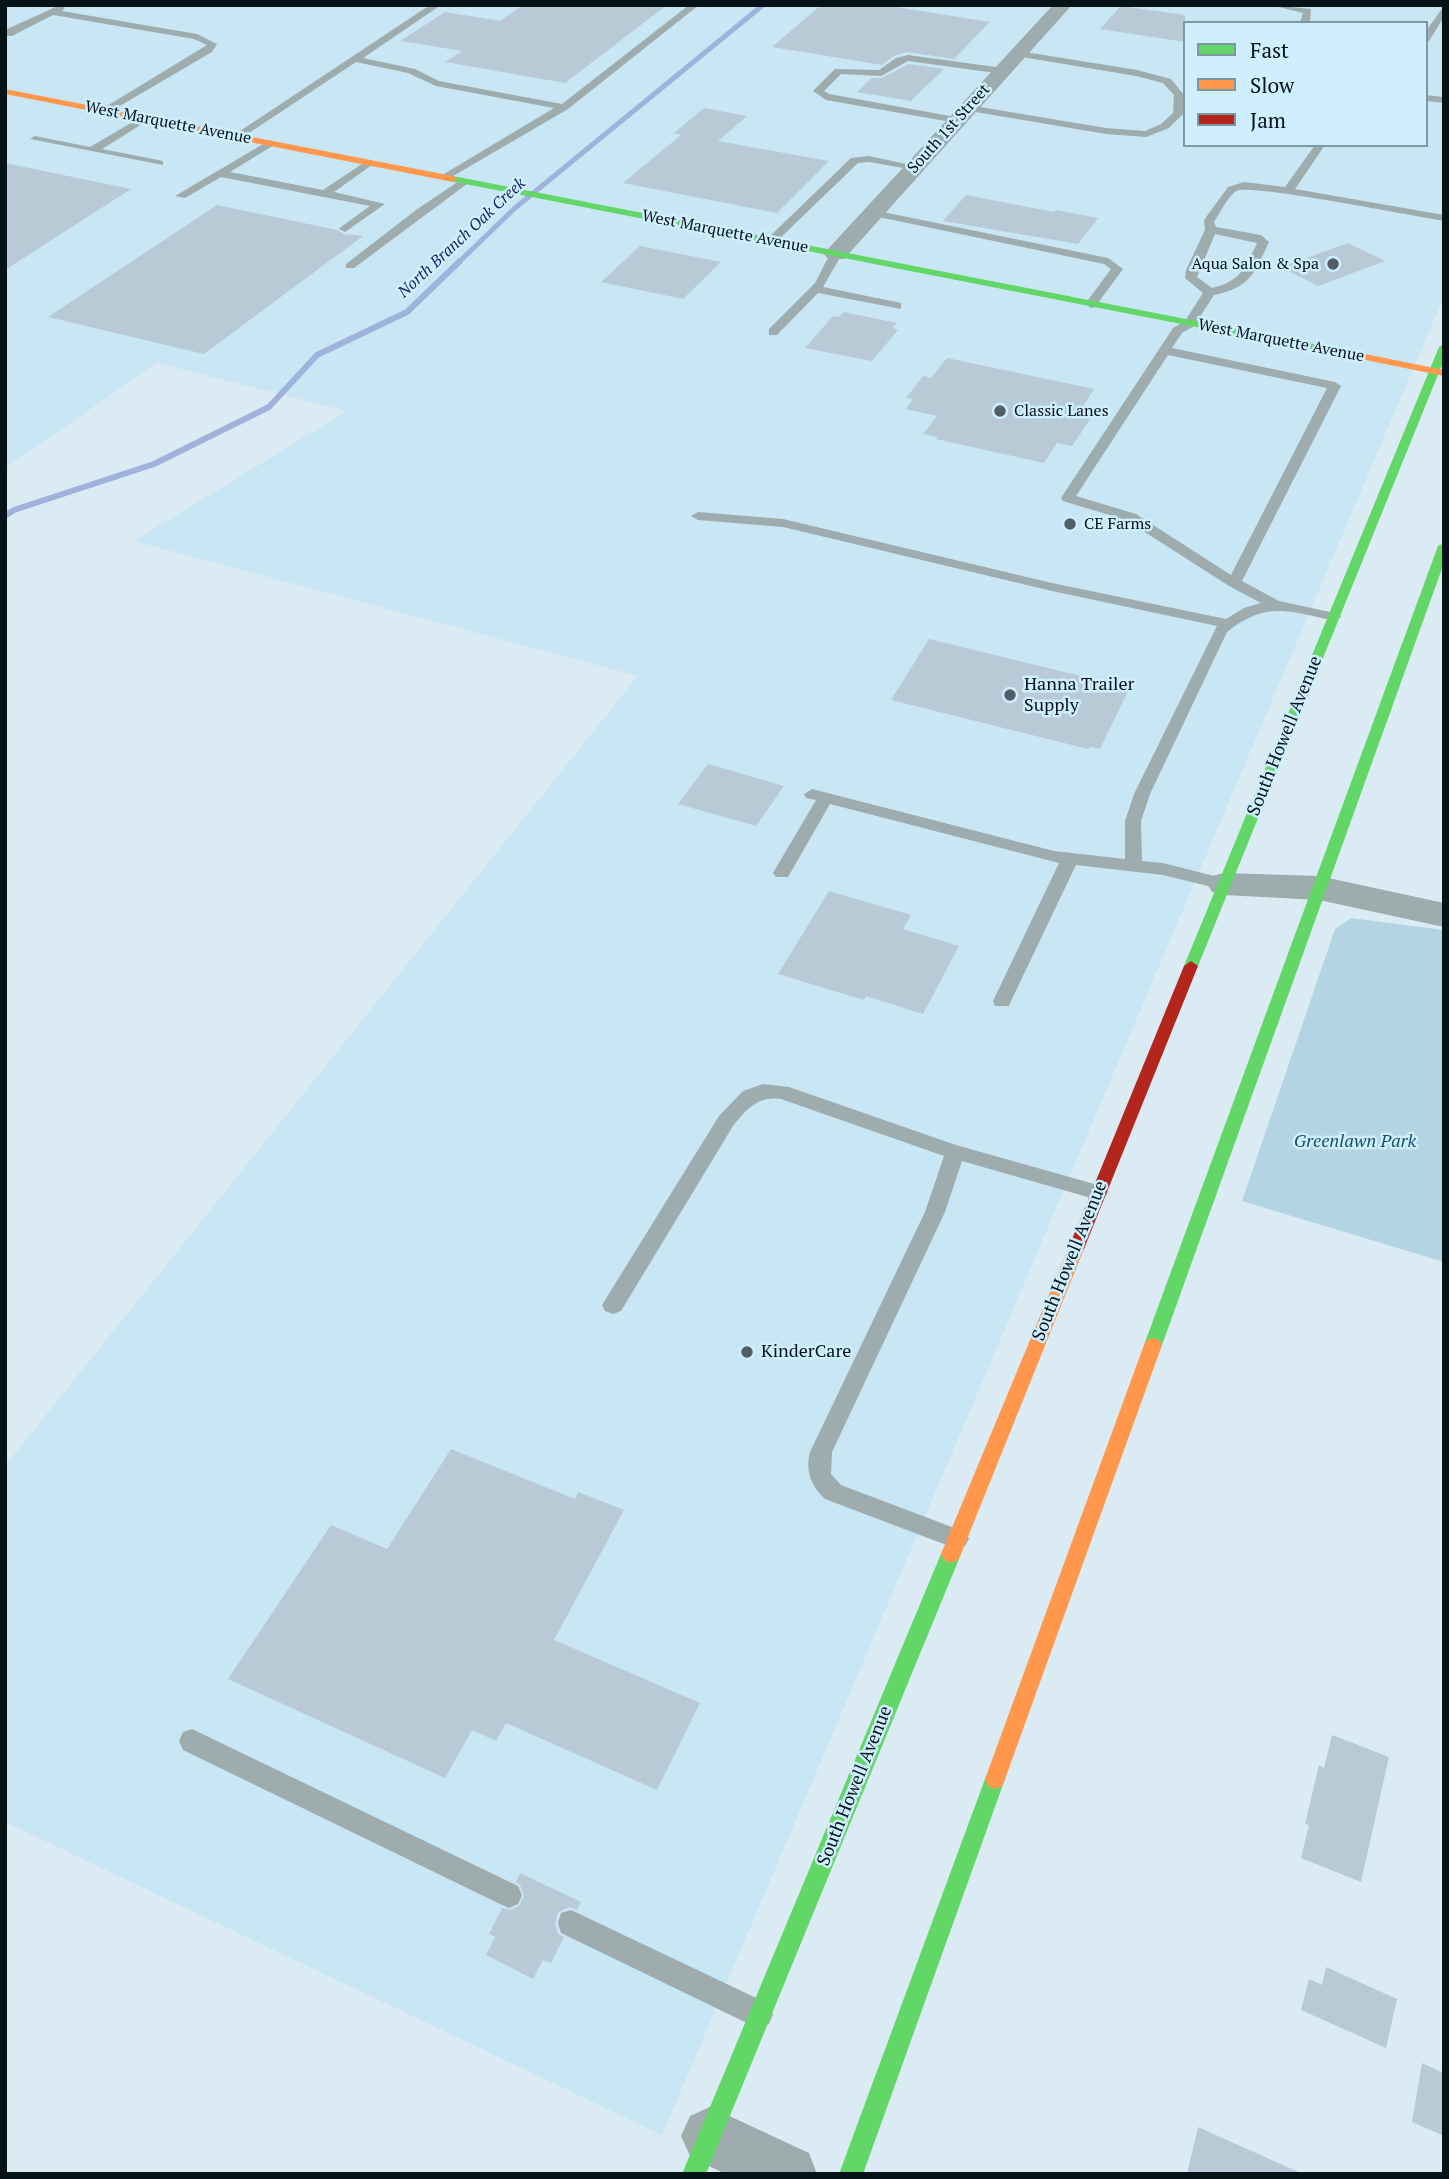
<!DOCTYPE html>
<style>
body{margin:0}
#map{position:relative;width:1449px;height:2179px;overflow:hidden;background:#daebf4;font-family:"PT Serif",serif}
canvas{display:block}
.frame{position:absolute;inset:0;border:7px solid #051319;pointer-events:none}
.legend{position:absolute;left:1183px;top:21px;width:245px;height:126px;box-sizing:border-box;background:#cfeffe;border:2px solid #7e97a2;margin:0;padding:9px 12px;list-style:none;font-size:21px;color:#051319}
.legend li{display:flex;align-items:center;gap:14px;height:35px}
.legend b{width:35px;border:2px solid #7e97a2}
</style>
<div id="map">
<canvas width="1449" height="2179"></canvas>
<div class="frame"></div>
<ul class="legend">
<li><b style="height:9px;background:#63d668"></b>Fast</li>
<li><b style="height:9px;background:#ff974d"></b>Slow</li>
<li><b style="height:9px;background:#b3261e"></b>Jam</li>
</ul>
</div>
<script>
const c = document.querySelector('canvas').getContext('2d');
c.lineJoin = 'round';
function paint(path, color) { c.fillStyle = color; c.fill(path, 'evenodd'); }
function stroke(path, color, width, dash) { c.strokeStyle = color; c.lineWidth = width; c.lineCap = dash ? 'butt' : 'round'; c.setLineDash(dash || []); c.stroke(path); }
function write(font, color, halo, rows, align = 'center') {
  c.font = font + ' "PT Serif",serif'; c.lineWidth = 5; c.setLineDash([]); c.textBaseline = 'middle'; c.strokeStyle = halo; c.fillStyle = color; for (const [text, x, y, turn = 0] of rows) {
    c.save(); c.translate(x, y); c.rotate((+turn || 0) * Math.PI / 180); c.textAlign = isNaN(turn) ? turn : align; if (halo) c.strokeText(text, 0, 0); c.fillText(text, 0, 0); c.restore();
  }
}
const built = new Path2D(`
 M 5,5 L 1444,5 L 1444,296 L 662,2135 L 5,1822 L 5,1466 L 638,676 L 134,541 L 347,411 L 157,363 L 5,468 ZM 1185,23 L 1426,23 L 1426,145 L 1185,145 Z`);
const green = new Path2D(`
 M 1351,918 L 1444,930 L 1444,1262 L 1242,1201 L 1335,929 Z`);
const streamFar1 = new Path2D(`
 M 459,262 L 515,208 L 763,5`);
const stream = new Path2D(`
 M 5,516 L 14,510 L 154,464 L 269,407 L 317,355 L 407,312 L 460,261`);
const building = new Path2D(`
 M 523,5 L 667,5 L 565,83 L 445,62 L 462,51 L 400,41 L 445,12 L 500,21 Z
 M 821,5 L 883,5 L 990,22 L 954,59 L 907,52 L 894,56 L 882,65 L 772,47 Z
 M 1121,6 L 1185,15 L 1185,42 L 1100,29 Z
 M 909,64 L 944,69 L 911,101 L 857,92 L 872,78 L 882,78 Z
 M 704,108 L 747,116 L 718,141 L 829,161 L 777,213 L 623,183 L 681,135 L 674,133 Z
 M 5,163 L 131,189 L 5,270 Z
 M 966,195 L 1054,212 L 1056,210 L 1098,218 L 1078,244 L 943,221 Z
 M 217,205 L 337,230 L 344,234 L 363,236 L 204,354 L 48,317 Z
 M 1348,243 L 1385,261 L 1318,286 L 1281,267 Z
 M 640,246 L 721,262 L 683,299 L 601,282 Z
 M 844,312 L 897,323 L 892,328 L 898,330 L 872,361 L 805,348 L 833,316 L 839,317 Z
 M 947,358 L 1094,389 L 1081,409 L 1095,412 L 1072,446 L 1057,443 L 1044,463 L 936,439 L 938,437 L 923,434 L 937,416 L 906,409 L 913,399 L 906,398 L 923,376 L 931,378 Z
 M 929,639 L 1122,686 L 1120,690 L 1128,691 L 1100,749 L 1090,747 L 1088,749 L 891,700 Z
 M 708,764 L 784,786 L 756,826 L 678,804 Z
 M 829,891 L 911,915 L 903,929 L 959,946 L 923,1014 L 866,996 L 864,1000 L 778,974 Z
 M 451,1449 L 575,1499 L 578,1492 L 624,1510 L 554,1640 L 700,1703 L 657,1790 L 506,1723 L 496,1741 L 472,1730 L 445,1778 L 228,1679 L 331,1525 L 387,1549 Z
 M 1332,1735 L 1389,1757 L 1361,1882 L 1301,1858 L 1309,1825 L 1305,1824 L 1319,1765 L 1324,1768 Z
 M 520,1873 L 581,1902 L 577,1910 L 570,1907 L 558,1912 L 555,1924 L 558,1934 L 564,1937 L 551,1963 L 543,1960 L 533,1979 L 486,1955 L 495,1937 L 489,1934 L 502,1908 L 510,1910 L 519,1906 L 524,1896 L 520,1885 L 516,1882 Z
 M 1326,1967 L 1397,1999 L 1386,2048 L 1301,2010 L 1309,1979 L 1322,1985 Z
 M 1422,2063 L 1444,2073 L 1444,2136 L 1412,2122 Z
 M 1198,2127 L 1303,2174 L 1187,2174 Z`);
const lane = new Path2D(`
 M 60,5 L 65,8 L 62,11 L 197,34 L 217,44 L 212,52 L 106,114 L 101,111 L 102,109 L 207,45 L 194,39 L 53,15 L 12,36 L 5,36 L 5,30 Z
 M 430,5 L 441,5 L 363,58 L 415,69 L 439,81 L 562,104 L 689,5 L 699,5 L 568,109 L 448,179 L 439,177 L 554,108 L 436,86 L 408,73 L 356,62 L 240,139 L 231,137 Z
 M 1271,5 L 1311,9 L 1310,23 L 1300,23 L 1303,13 Z
 M 1444,6 L 1444,17 L 1429,41 L 1426,42 L 1426,31 Z
 M 1019,51 L 1137,70 L 1171,79 L 1184,95 L 1183,114 L 1169,128 L 1146,137 L 1106,134 L 964,110 L 964,106 L 968,105 L 1106,128 L 1145,131 L 1161,124 L 1173,113 L 1174,95 L 1163,83 L 1136,76 L 1016,56 L 1014,54 Z
 M 908,55 L 1003,68 L 1008,71 L 1003,74 L 908,61 L 881,76 L 841,74 L 824,91 L 829,94 L 961,118 L 961,122 L 957,123 L 826,100 L 813,91 L 835,69 L 879,70 L 896,58 Z
 M 1426,95 L 1444,97 L 1444,103 L 1426,101 Z
 M 143,116 L 148,119 L 147,121 L 102,149 L 163,161 L 163,165 L 30,139 L 35,136 L 90,147 Z
 M 270,140 L 275,143 L 274,145 L 230,172 L 323,190 L 368,160 L 373,163 L 372,165 L 334,192 L 385,204 L 345,232 L 339,229 L 341,227 L 370,206 L 221,177 L 185,198 L 175,196 Z
 M 1315,145 L 1325,145 L 1295,189 L 1444,215 L 1444,221 C 1418,217 1248,183 1236,191 C 1227,198 1220,213 1214,222 L 1216,227 L 1261,235 L 1269,242 C 1254,274 1251,287 1214,295 L 1194,326 L 1182,333 L 1172,348 L 1335,382 L 1341,386 L 1242,581 L 1279,601 L 1339,614 L 1341,617 L 1334,621 C 1289,611 1266,601 1227,632 L 1150,794 L 1141,821 L 1142,861 L 1163,863 L 1230,880 L 1233,884 L 1230,888 L 1224,890 L 1163,875 L 1076,865 L 1011,1001 L 1009,1006 L 995,1006 L 993,1001 L 1059,863 L 830,804 L 788,877 L 776,877 L 773,873 L 816,800 L 806,798 L 804,794 L 812,789 L 1054,851 L 1125,859 L 1125,821 L 1134,794 L 1217,626 L 1052,591 L 783,527 L 698,520 L 691,516 L 698,512 L 783,519 L 1052,583 L 1226,619 L 1244,608 L 1261,603 L 1229,586 L 1126,520 L 1063,501 L 1061,498 L 1173,328 L 1185,321 L 1203,293 L 1185,278 L 1186,270 L 1205,230 L 1204,220 L 1228,187 L 1244,182 L 1285,187 ZM 1215,234 L 1257,243 C 1246,267 1240,282 1212,288 L 1197,277 ZM 1168,355 L 1327,388 L 1231,575 L 1136,514 L 1076,496 Z
 M 869,156 L 920,167 L 915,170 L 869,162 L 858,163 L 775,243 L 767,243 L 767,239 L 851,158 Z
 M 462,179 L 471,181 L 354,268 L 346,268 L 346,264 L 416,210 Z
 M 873,210 L 1108,258 L 1123,269 L 1095,307 L 1091,308 L 1085,304 L 1111,269 L 1104,264 L 869,215 L 867,213 Z
 M 836,251 L 842,254 L 823,287 L 901,303 L 901,309 L 818,293 L 777,335 L 769,335 L 769,329 L 815,283 L 830,254 Z
 M 763,1084 L 789,1087 L 956,1145 L 1105,1187 L 1108,1192 L 1105,1197 L 1098,1200 L 962,1161 L 945,1212 L 832,1452 L 831,1474 L 841,1485 L 965,1532 L 969,1539 L 965,1546 L 957,1549 L 825,1499 C 811,1486 805,1471 810,1452 L 925,1212 L 944,1156 L 781,1099 C 757,1096 747,1109 733,1126 L 621,1311 L 613,1314 L 605,1311 L 602,1305 L 719,1116 L 743,1091 Z
 M 192,1729 L 518,1886 L 522,1895 L 518,1904 L 509,1908 L 500,1904 L 183,1750 L 179,1741 L 183,1732 Z
 M 571,1910 L 769,2004 L 773,2014 L 769,2024 L 759,2028 L 749,2024 L 561,1933 L 558,1923 L 561,1913 Z`);
const street = new Path2D(`
 M 1053,5 L 1072,5 L 844,259 L 828,259 L 824,254 L 828,249 Z
 M 1224,873 L 1319,876 L 1444,903 L 1444,927 L 1319,900 L 1224,895 L 1212,892 L 1207,884 L 1212,876 Z
 M 710,2107 L 809,2153 L 817,2174 L 725,2174 L 690,2156 L 681,2136 L 690,2116 Z`);
const fast = new Path2D(`
 M 453,176 L 1355,352 L 1360,355 L 1355,358 L 450,181 L 450,177 Z
 M 1444,344 L 1444,360 L 1198,966 L 1196,970 L 1186,970 L 1184,966 L 1439,347 Z
 M 1444,543 L 1444,563 L 1162,1345 L 1159,1350 L 1153,1352 L 1147,1350 L 1144,1345 L 1438,546 Z
 M 951,1545 L 958,1548 L 961,1554 L 706,2174 L 682,2174 L 941,1554 L 944,1548 Z
 M 995,1769 L 1002,1772 L 1005,1779 L 863,2174 L 839,2174 L 985,1779 L 988,1772 Z`);
const slow = new Path2D(`
 M 5,89 L 453,176 L 457,179 L 453,182 L 5,94 Z
 M 1355,352 L 1444,370 L 1444,376 L 1351,357 L 1350,355 Z
 M 1078,1237 L 1084,1239 L 1086,1244 L 961,1554 L 958,1560 L 951,1563 L 944,1560 L 941,1554 L 1070,1244 L 1072,1239 Z
 M 1153,1338 L 1159,1340 L 1162,1345 L 1005,1779 L 1002,1786 L 995,1789 L 988,1786 L 985,1779 L 1144,1345 L 1147,1340 Z`);
const jam = new Path2D(`
 M 1191,961 L 1198,966 L 1086,1244 L 1084,1249 L 1072,1249 L 1070,1244 L 1184,966 Z`);
const markers = [
 [1333,264,7,"#505f66"],
 [1000,411,7,"#505f66"],
 [1070,524,7,"#505f66"],
 [1010,695,7,"#505f66"],
 [747,1352,7,"#505f66"]
];
const farStreetnames = [
 ["West Marquette Avenue",168,123,11],
 ["South 1st Street",949,129,-48],
 ["West Marquette Avenue",725,232,11],
 ["West Marquette Avenue",1281,341,11]
];
const farWaternames = [
 ["North Branch Oak Creek",462,238,-43]
];
const farPoinames = [
 ["Aqua Salon & Spa",1319,264,"right"],
 ["Classic Lanes",1014,411],
 ["CE Farms",1084,524]
];
const poiNames = [
 ["Hanna Trailer",1024,685],
 ["Supply",1024,706],
 ["KinderCare",761,1352]
];
const streetNames = [
 ["South Howell Avenue",1285,736,-68],
 ["South Howell Avenue",1070,1261,-68],
 ["South Howell Avenue",855,1786,-68]
];
const parkNames = [
 ["Greenlawn Park",1355,1142]
];
paint(built, '#c9e6f4');
paint(green, '#b3d4e2');
stroke(streamFar1, '#9eb2dc', 5);
stroke(stream, '#9eb2dc', 6);
paint(building, '#b9cad7');
paint(lane, '#9eacae');
paint(street, '#9eacae');
paint(fast, '#63d668');
paint(slow, '#ff974d');
paint(jam, '#b3261e');
for (const [x, y, r, color] of markers) { const dot = new Path2D(); dot.arc(x, y, r, 0, 2 * Math.PI); c.fillStyle = color; c.fill(dot); stroke(dot, '#cfeffe', 2.5); }
write('16px', '#051319', '#cfeffe', farStreetnames);
write('italic 16px', '#152567', '#cfeffe', farWaternames);
write('16px', '#051319', '#cfeffe', farPoinames, 'left');
write('18px', '#051319', '#cfeffe', poiNames, 'left');
write('18px', '#051319', '#cfeffe', streetNames);
write('italic 18px', '#155369', '#cfeffe', parkNames);
</script>
